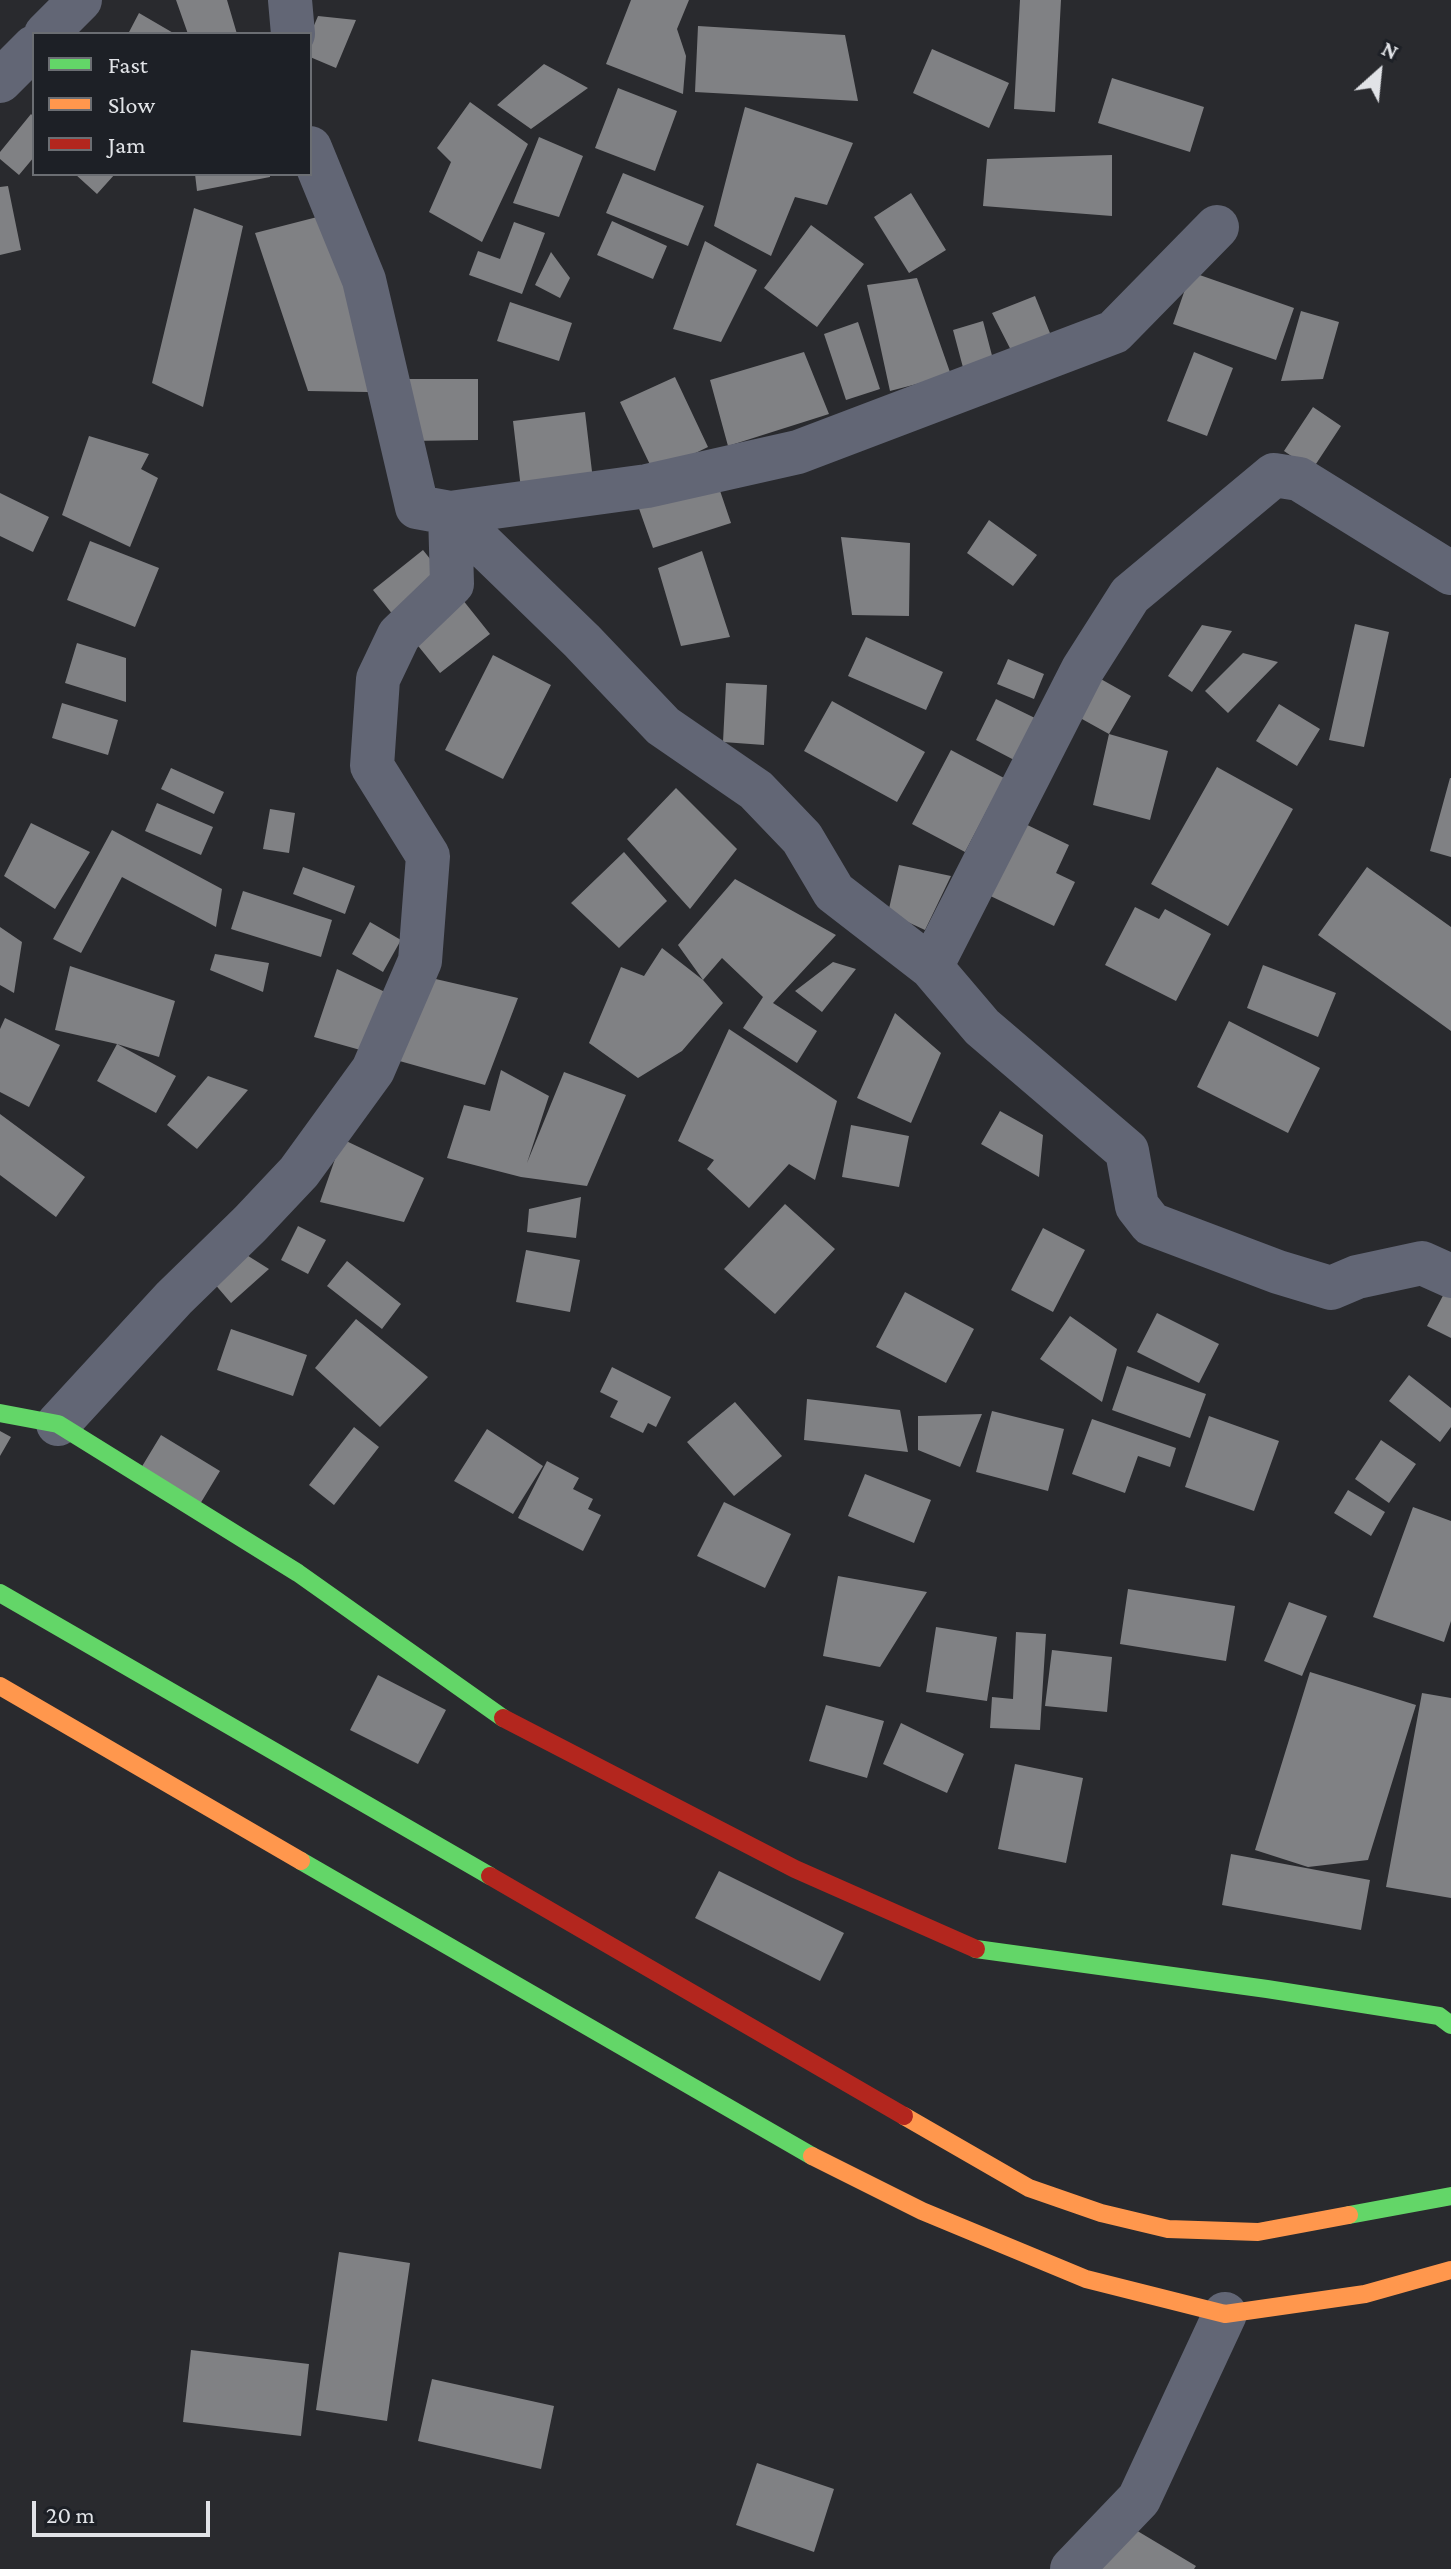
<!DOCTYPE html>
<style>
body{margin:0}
#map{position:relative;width:1451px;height:2569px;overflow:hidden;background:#292a2e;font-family:"Crimson Pro",serif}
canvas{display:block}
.legend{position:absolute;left:32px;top:32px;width:280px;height:144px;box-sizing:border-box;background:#1d2026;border:2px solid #6b6e73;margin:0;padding:10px 14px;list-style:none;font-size:24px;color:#e1e3e7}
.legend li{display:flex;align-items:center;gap:16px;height:40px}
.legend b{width:40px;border:2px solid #6b6e73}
.north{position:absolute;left:1339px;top:32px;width:80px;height:80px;-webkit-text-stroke:6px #1d2026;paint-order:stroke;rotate:27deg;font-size:22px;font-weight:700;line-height:32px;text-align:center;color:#e1e3e7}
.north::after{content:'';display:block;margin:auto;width:28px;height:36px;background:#e1e3e7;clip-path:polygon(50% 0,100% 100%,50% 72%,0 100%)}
.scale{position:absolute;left:32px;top:2501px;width:178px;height:36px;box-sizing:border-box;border:4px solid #e1e3e7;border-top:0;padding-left:10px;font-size:24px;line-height:28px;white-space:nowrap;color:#e1e3e7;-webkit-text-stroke:6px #1d2026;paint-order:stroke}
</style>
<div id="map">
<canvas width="1451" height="2569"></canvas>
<ul class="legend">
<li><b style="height:10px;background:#63d668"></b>Fast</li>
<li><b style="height:10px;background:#ff974d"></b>Slow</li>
<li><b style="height:10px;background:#b3261e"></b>Jam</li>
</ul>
<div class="north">N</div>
<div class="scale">20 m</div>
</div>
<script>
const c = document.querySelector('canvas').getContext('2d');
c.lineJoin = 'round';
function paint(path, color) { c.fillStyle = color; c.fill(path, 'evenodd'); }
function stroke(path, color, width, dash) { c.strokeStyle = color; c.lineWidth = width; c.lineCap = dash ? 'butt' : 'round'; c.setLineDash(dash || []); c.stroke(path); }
const building = new Path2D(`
 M 176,0 L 227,0 L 237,34 L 188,34 Z
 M 631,0 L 689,0 L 677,29 L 686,56 L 683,94 L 606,64 Z
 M 1020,0 L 1061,0 L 1055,112 L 1014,109 Z
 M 139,13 L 175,34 L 128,34 Z
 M 318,16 L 356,20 L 336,68 L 310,57 L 310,35 Z
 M 698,26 L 845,35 L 858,101 L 695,92 Z
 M 932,49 L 1009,83 L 989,128 L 913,93 Z
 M 544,64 L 588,88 L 531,129 L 497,105 Z
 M 1112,78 L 1204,107 L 1190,152 L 1098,123 Z
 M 618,88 L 677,111 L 655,171 L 595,148 Z
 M 470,102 L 528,144 L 482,242 L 429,212 L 451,162 L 437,148 Z
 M 745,107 L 853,143 L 827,205 L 795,197 L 771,256 L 714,226 Z
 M 31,114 L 34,117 L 34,157 L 19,175 L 0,159 L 0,152 Z
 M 539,137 L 583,156 L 559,217 L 513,203 Z
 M 1112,155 L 1112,216 L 983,206 L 987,159 Z
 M 623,173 L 704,206 L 688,246 L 606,213 Z
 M 75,174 L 115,174 L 97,194 Z
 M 195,174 L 270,174 L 270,177 L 197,191 Z
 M 8,186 L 21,250 L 0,255 L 0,187 Z
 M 911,193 L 946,250 L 909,273 L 874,217 Z
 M 194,208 L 243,226 L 203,407 L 152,383 Z
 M 325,215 L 364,280 L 368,392 L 308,391 L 255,233 Z
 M 612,221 L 667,246 L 653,279 L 597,255 Z
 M 514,222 L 545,233 L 522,294 L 469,275 L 478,251 L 500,259 Z
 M 811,225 L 864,264 L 817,327 L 764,288 Z
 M 705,241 L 757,270 L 721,342 L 673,329 Z
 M 551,252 L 570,278 L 560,298 L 535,285 Z
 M 1191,272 L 1294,308 L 1276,360 L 1173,324 Z
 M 917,278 L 951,375 L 890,391 L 867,285 Z
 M 1035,296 L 1054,343 L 1016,360 L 992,313 Z
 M 510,302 L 572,323 L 559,361 L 497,341 Z
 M 1301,311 L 1339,322 L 1323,379 L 1281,381 Z
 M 983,321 L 995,367 L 965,375 L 953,330 Z
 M 858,322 L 880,389 L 846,400 L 824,334 Z
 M 804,352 L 829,414 L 728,446 L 710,380 Z
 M 1194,352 L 1233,368 L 1207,436 L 1167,421 Z
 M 675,377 L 708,447 L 654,473 L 620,402 Z
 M 408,379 L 478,379 L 478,440 L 408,441 Z
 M 1313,407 L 1341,426 L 1312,470 L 1284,451 Z
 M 585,412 L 593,480 L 521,489 L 513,421 Z
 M 89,436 L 149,454 L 141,469 L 158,478 L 130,547 L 62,515 Z
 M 715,476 L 731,523 L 653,548 L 637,503 Z
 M 0,493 L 49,517 L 33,552 L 0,536 Z
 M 989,520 L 1037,555 L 1013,586 L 967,553 Z
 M 841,537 L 910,543 L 909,616 L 852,615 Z
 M 90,541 L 159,568 L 135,627 L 67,600 Z
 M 423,550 L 490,634 L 440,673 L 373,590 Z
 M 702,551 L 730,637 L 681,646 L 658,568 Z
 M 1355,624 L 1389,632 L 1364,747 L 1329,740 Z
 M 1202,625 L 1232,631 L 1192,692 L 1168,676 Z
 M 866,637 L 943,672 L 926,710 L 848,676 Z
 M 77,643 L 126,658 L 126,702 L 65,683 Z
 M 1243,653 L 1278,662 L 1228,713 L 1205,691 Z
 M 493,655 L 551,685 L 503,779 L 445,750 Z
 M 1008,659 L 1044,674 L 1034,699 L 997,684 Z
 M 1083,669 L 1131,696 L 1109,734 L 1073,714 Z
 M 726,683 L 767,685 L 764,745 L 723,742 Z
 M 996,699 L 1037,719 L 1016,761 L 976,740 Z
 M 832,701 L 925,752 L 897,802 L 804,751 Z
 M 62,703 L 118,720 L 108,755 L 52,738 Z
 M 1279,704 L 1320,729 L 1297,766 L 1256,741 Z
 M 1109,734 L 1168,751 L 1150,820 L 1093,805 Z
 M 951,750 L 1004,778 L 965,852 L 912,824 Z
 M 1217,767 L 1293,809 L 1228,926 L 1151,884 Z
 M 171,768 L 224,792 L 214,814 L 161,789 Z
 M 1450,778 L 1451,778 L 1451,857 L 1430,851 Z
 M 676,788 L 737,849 L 690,909 L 627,839 Z
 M 157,803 L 213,827 L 201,855 L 145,831 Z
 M 270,809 L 295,813 L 289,853 L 263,849 Z
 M 1019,821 L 1069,845 L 1056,873 L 1075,882 L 1054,926 L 984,893 Z
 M 31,823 L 90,852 L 55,909 L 4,876 Z
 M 112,830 L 222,889 L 216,927 L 122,877 L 81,953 L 53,939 Z
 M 624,852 L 667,901 L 619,948 L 571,903 Z
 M 899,865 L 951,876 L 925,930 L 888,913 Z
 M 303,867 L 355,886 L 345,914 L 293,894 Z
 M 1367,867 L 1451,927 L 1451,1031 L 1318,935 Z
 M 735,879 L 836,935 L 773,1003 L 817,1031 L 797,1063 L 743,1028 L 763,997 L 722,958 L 703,980 L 678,945 Z
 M 243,891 L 332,920 L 321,957 L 231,929 Z
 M 1135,907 L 1159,919 L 1165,909 L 1211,934 L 1176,1001 L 1105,965 Z
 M 370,922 L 401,940 L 383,972 L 352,954 Z
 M 0,927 L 22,942 L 14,993 L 0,985 Z
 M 662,948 L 703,980 L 723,1003 L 682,1051 L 638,1078 L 589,1043 L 621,967 L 644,976 Z
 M 215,954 L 269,963 L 263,992 L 210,970 Z
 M 833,962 L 856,969 L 822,1012 L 795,991 Z
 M 1263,965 L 1336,993 L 1318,1037 L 1247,1008 Z
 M 70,966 L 175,1001 L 159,1057 L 117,1044 L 176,1076 L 156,1113 L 97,1081 L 117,1044 L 55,1030 Z
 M 337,969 L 385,992 L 401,971 L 518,998 L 485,1085 L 314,1037 Z
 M 895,1013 L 941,1053 L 911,1123 L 857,1098 Z
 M 5,1018 L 60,1045 L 29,1107 L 0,1092 L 0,1029 Z
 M 1229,1021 L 1320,1068 L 1288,1133 L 1197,1087 Z
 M 729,1029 L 837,1101 L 815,1180 L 789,1164 L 749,1208 L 707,1169 L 714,1160 L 678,1141 Z
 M 501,1070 L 549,1096 L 527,1163 L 564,1072 L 626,1095 L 587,1186 L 521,1177 L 447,1158 L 464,1105 L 490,1111 Z
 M 208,1076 L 248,1090 L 197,1149 L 167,1125 Z
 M 1000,1111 L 1043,1135 L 1039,1177 L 981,1144 Z
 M 0,1114 L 85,1177 L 56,1217 L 0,1175 Z
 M 851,1125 L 909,1136 L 899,1187 L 842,1177 Z
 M 342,1139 L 424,1178 L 404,1222 L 320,1202 Z
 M 581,1197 L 576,1238 L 527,1232 L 529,1209 Z
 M 785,1204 L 835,1249 L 775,1314 L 724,1269 Z
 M 298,1226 L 326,1240 L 308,1274 L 281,1260 Z
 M 1043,1228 L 1085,1250 L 1053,1312 L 1011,1290 Z
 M 526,1250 L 580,1260 L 570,1312 L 516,1302 Z
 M 245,1254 L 269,1269 L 231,1303 L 213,1282 Z
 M 347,1261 L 401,1304 L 382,1329 L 327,1286 Z
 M 1447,1288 L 1451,1290 L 1451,1338 L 1427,1326 Z
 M 905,1292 L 974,1329 L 946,1383 L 876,1347 Z
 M 1157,1313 L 1219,1344 L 1199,1383 L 1137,1352 Z
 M 1070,1316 L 1117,1349 L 1102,1402 L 1040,1359 Z
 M 356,1319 L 428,1377 L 380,1427 L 315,1368 Z
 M 231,1329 L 307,1355 L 293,1396 L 217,1370 Z
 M 1127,1366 L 1206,1394 L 1190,1438 L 1112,1410 Z
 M 612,1367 L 671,1397 L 656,1427 L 648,1423 L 643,1433 L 610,1417 L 618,1401 L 600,1392 Z
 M 1409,1375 L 1451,1408 L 1451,1427 L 1440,1442 L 1389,1401 Z
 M 807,1399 L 900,1410 L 908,1452 L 804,1440 Z
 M 735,1402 L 782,1456 L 734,1496 L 687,1442 Z
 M 992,1411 L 1064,1429 L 1048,1491 L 976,1472 Z
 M 982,1414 L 960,1467 L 918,1450 L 918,1416 Z
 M 1209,1416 L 1279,1441 L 1254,1511 L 1185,1487 Z
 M 1092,1419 L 1176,1448 L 1170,1467 L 1138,1456 L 1125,1493 L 1072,1474 Z
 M 354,1427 L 379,1447 L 334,1505 L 309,1485 Z
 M 487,1429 L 543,1466 L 513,1514 L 454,1481 Z
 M 0,1431 L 11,1437 L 0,1456 Z
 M 161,1435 L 220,1471 L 194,1514 L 135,1478 Z
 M 1381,1440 L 1416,1464 L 1389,1503 L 1355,1479 Z
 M 547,1461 L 579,1478 L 573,1489 L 593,1499 L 588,1509 L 601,1515 L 583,1551 L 518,1518 Z
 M 865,1474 L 931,1500 L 914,1543 L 848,1516 Z
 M 1348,1490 L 1385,1512 L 1371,1536 L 1334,1513 Z
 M 724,1502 L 791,1534 L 765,1588 L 697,1556 Z
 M 1413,1507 L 1451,1521 L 1451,1621 L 1444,1642 L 1373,1617 Z
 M 838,1576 L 927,1592 L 880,1667 L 823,1656 Z
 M 1128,1589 L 1235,1606 L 1226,1661 L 1120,1644 Z
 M 1289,1602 L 1327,1616 L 1302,1676 L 1264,1661 Z
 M 936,1627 L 997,1637 L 987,1701 L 926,1692 Z
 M 1016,1632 L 1046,1634 L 1040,1730 L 990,1728 L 992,1697 L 1013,1699 Z
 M 1052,1650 L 1112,1657 L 1107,1712 L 1045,1706 Z
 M 1310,1672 L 1416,1705 L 1368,1860 L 1308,1867 L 1255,1850 Z
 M 378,1675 L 446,1710 L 418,1764 L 350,1730 Z
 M 1422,1693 L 1451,1698 L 1451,1898 L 1386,1887 Z
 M 826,1705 L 884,1721 L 867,1778 L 809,1761 Z
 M 901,1723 L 964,1754 L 947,1793 L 883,1764 Z
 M 1015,1764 L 1083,1778 L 1066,1863 L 998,1849 Z
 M 1231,1854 L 1370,1880 L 1361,1930 L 1222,1905 Z
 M 719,1871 L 844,1933 L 820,1981 L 695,1918 Z
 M 339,2252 L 410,2263 L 387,2421 L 316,2410 Z
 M 191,2350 L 309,2364 L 301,2436 L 183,2422 Z
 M 432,2379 L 554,2406 L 541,2469 L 418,2441 Z
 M 757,2463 L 834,2489 L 814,2552 L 736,2525 Z
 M 1109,2514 L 1196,2566 L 1194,2569 L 1075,2569 Z`);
const street = new Path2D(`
 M 290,0 L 293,34
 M 46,34 L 80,0
 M 0,81 L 34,47
 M 310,148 L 364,280 L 417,507 L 450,513 L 647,486 L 798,452 L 1114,332 L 1217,227
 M 450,513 L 582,641 L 663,726 L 756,790 L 802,838 L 834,892 L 931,967 L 982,1027 L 1127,1151 L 1137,1206 L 1151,1224 L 1278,1272 L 1331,1288 L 1357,1277 L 1422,1263 L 1451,1276
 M 931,967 L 1083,669 L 1130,595 L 1274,475 L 1299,479 L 1451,573
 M 58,1424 L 174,1298 L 250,1224 L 299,1172 L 373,1070 L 420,961 L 428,856 L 372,766 L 378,679 L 399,635 L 452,584 L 450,513
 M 1072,2569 L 1139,2499 L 1225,2314`);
const fast = new Path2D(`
 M 0,1413 L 58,1424 L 298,1573 L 503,1718
 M 0,1593 L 490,1876
 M 301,1861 L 812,2156
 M 976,1949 L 1267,1989 L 1439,2016 L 1451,2025
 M 1349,2215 L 1451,2196`);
const slow = new Path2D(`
 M 0,1686 L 301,1861
 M 904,2116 L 1029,2188 L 1101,2213 L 1168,2229 L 1258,2232 L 1349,2215
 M 812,2156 L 922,2211 L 1086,2279 L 1225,2314 L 1365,2294 L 1451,2270`);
const jam = new Path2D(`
 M 503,1718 L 795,1869 L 976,1949
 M 490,1876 L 904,2116`);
paint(building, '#808184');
stroke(street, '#626675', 44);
stroke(fast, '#63d668', 18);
stroke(slow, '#ff974d', 18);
stroke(jam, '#b3261e', 18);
</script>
